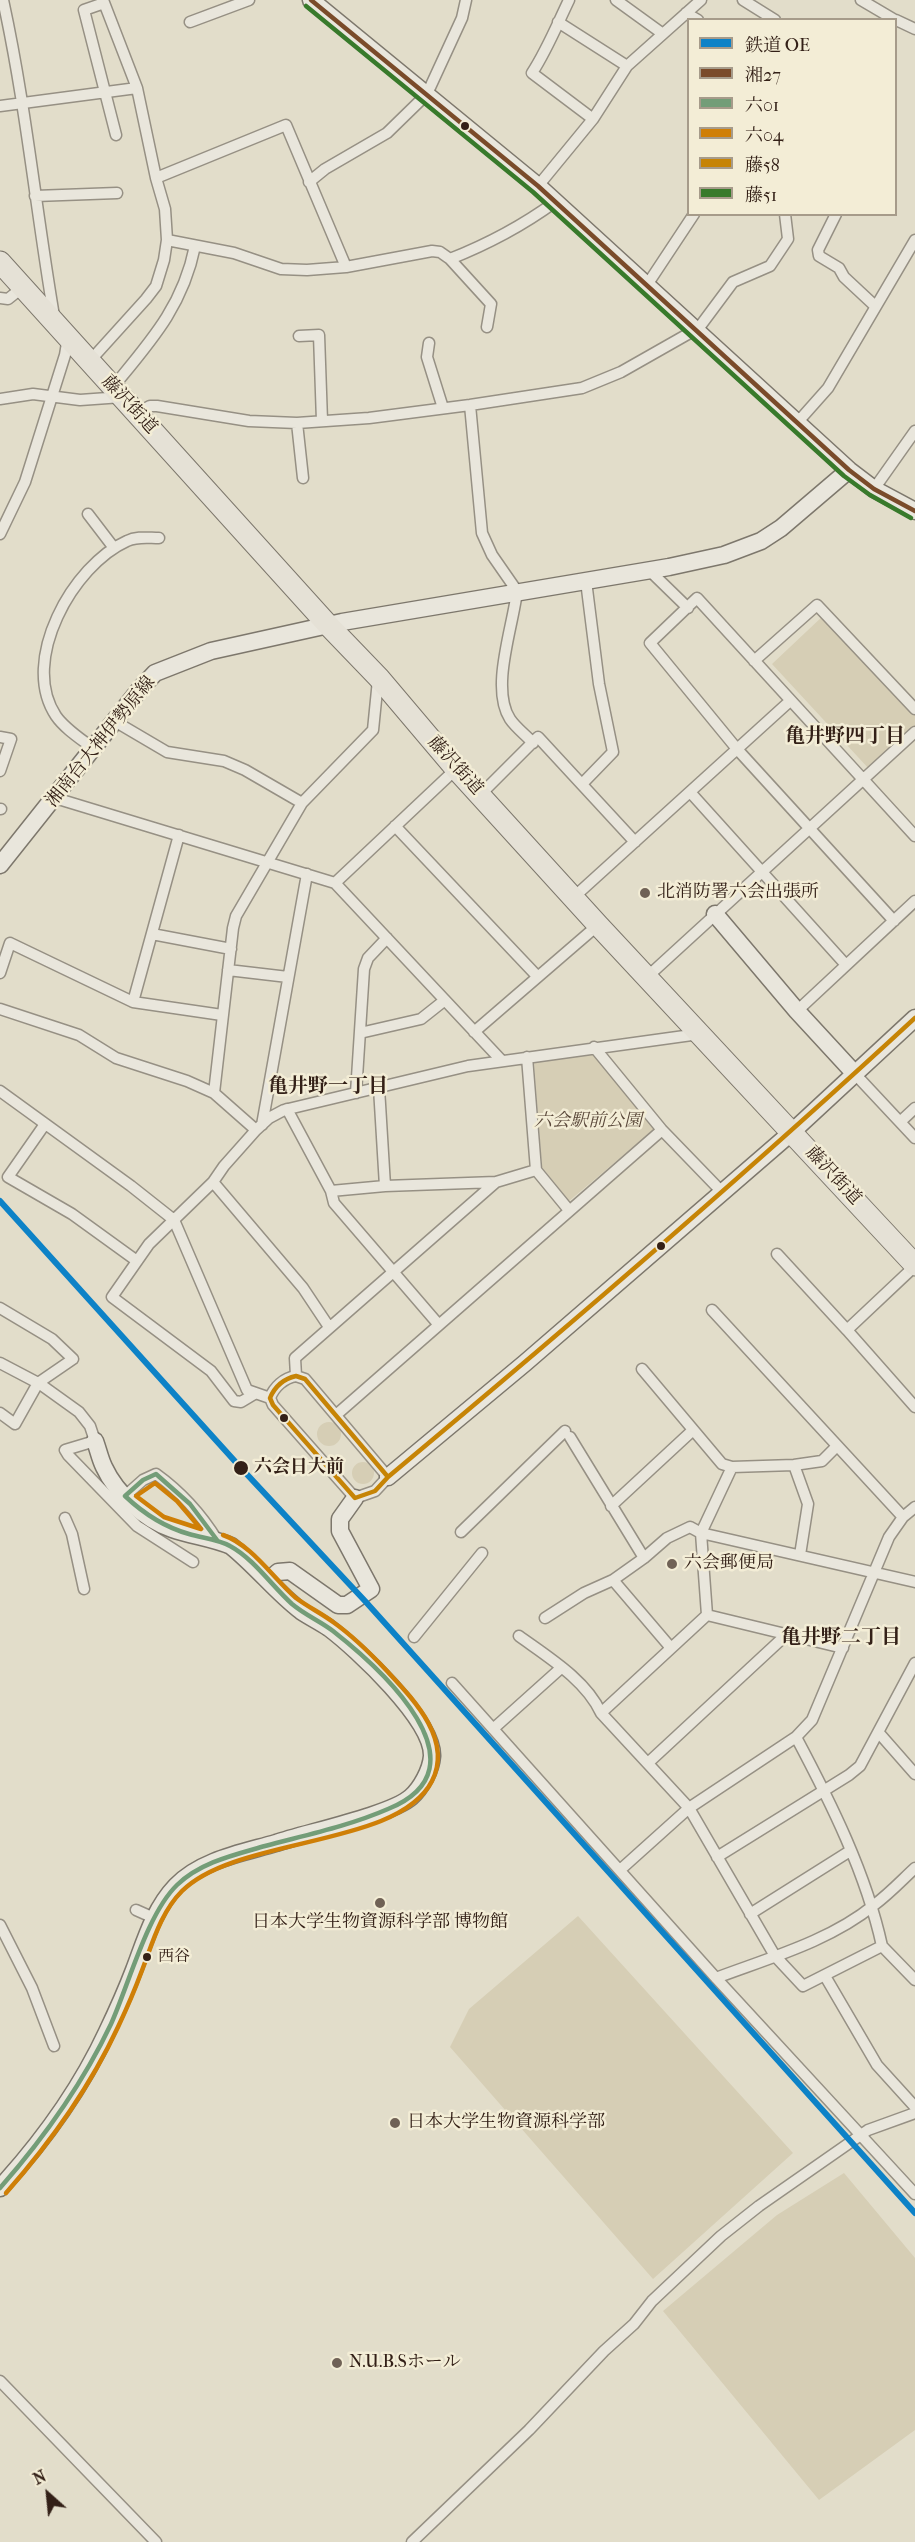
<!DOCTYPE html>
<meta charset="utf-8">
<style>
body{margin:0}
#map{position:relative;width:915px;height:2542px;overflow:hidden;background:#e2ddca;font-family:"IM FELL French Canon","Noto Serif JP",serif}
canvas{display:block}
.legend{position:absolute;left:687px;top:18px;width:210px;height:198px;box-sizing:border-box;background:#f3edd6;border:2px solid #a69b8a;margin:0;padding:8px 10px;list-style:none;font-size:18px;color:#332017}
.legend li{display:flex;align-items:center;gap:12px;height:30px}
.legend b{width:30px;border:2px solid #a69b8a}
.north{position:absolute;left:18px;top:2464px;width:60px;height:60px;-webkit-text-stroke:4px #f3edd6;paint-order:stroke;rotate:333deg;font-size:16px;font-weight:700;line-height:24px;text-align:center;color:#332017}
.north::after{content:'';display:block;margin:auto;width:21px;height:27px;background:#332017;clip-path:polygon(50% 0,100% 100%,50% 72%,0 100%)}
</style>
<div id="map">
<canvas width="915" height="2542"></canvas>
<ul class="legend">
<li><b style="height:8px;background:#0d82c7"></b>鉄道 OE</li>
<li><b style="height:8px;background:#7a4b2a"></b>湘27</li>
<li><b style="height:8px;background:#739d78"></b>六01</li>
<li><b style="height:8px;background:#cf7f07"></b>六04</li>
<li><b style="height:8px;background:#c68406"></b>藤58</li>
<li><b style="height:8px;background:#387a2b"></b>藤51</li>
</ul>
<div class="north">N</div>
</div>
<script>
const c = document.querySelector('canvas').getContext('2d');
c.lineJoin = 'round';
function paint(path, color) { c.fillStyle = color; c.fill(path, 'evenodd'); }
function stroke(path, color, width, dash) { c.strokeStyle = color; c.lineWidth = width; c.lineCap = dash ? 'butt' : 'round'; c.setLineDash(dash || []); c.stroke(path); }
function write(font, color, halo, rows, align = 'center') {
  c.font = font + ' "IM FELL French Canon","Noto Serif JP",serif'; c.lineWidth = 5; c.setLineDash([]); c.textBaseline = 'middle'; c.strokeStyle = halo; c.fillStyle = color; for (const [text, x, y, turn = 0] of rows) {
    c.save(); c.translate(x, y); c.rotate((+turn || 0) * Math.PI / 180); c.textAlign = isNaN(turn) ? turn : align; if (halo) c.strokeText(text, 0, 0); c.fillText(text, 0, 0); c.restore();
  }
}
const green = new Path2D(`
 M 824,615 L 915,712 L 915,730 L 870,770 L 772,664 Z
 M 592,1053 L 658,1126 L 569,1201 L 542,1167 L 534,1062 Z
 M317 1434a12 12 0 1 1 24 0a12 12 0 1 1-24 0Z
 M352 1473a11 11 0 1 1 22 0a11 11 0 1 1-22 0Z
 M 578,1916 L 793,2153 L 653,2279 L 450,2047 L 469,2009 Z
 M 844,2173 L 915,2258 L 915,2430 L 819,2500 L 663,2311 L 777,2215 Z`);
const street = new Path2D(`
 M 3,0 C 26,105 36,211 54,316
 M 569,0 C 557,25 547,50 532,73 L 593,119
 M 616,0 L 663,34
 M 743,0 L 775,20
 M 861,0 L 895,20
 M 104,3 L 84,10 L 116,135
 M 686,13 L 698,20
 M 896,20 L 915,29
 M 190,22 L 249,0
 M 558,22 L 627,66
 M 0,106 L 137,88
 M 156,178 L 286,125 L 346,267
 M 309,182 L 325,169 L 387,133 L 427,94 L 462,18 L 466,0
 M 538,186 L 593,119 L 627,66 L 701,0
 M 35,196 L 117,193
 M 836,214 L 818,250 L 819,256 L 839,268 L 844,277 L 874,305
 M 167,240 L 234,253 L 281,269 L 307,270 L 346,267 L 432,251 L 440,252 L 450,259 C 488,244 522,226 555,202
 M 450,259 L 491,304 L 487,327
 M 647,285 L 694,214
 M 0,298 L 8,299 L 23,287
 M 299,336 L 319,335 L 322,421
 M 429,343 L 427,357 L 443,408
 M 89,362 L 146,299 L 156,286 L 164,260 L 167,240 L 165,209 L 156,178 L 137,88 L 103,0
 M 113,387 C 151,341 183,306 195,246
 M 0,399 L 33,394 L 80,400 L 122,397
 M 470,405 L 482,533 L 492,555 L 517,591 C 513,627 490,688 510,719 C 516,728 526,735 533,743
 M 137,413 L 150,406 L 157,406 L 249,421 L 297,423 L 369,418 L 470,405 L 582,388 L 621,372 L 695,330 L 701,325 L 733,282 L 770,266 L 788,239 L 785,214
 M 297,423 L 303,478
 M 796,424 L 828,388 L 915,240
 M 874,489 L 915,431
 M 88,514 L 114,548
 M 0,534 L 25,482 L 65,355 L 68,337
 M 649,570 L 688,608
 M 754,661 L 817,605 L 915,709
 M 116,722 L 167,752 L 224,761 L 245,770 L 302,803
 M 0,737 L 11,739 L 0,771
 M 94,749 C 81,739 65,729 56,716 C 19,661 73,565 127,541 C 137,536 148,538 159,538
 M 582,784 L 613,752 L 599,684 L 586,581
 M 690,792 L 846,965
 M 481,794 L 538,737 L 635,842
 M 55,798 L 335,883 L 502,1061
 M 0,809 L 1,809
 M 395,826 L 537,976
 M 335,883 L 456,769
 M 574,897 L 790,701
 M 894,921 L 737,749 L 650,643 L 697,598 L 915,836
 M 152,934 L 231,949
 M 228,970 L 288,977
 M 0,973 L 10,943 L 133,1002 L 222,1015
 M 646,978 L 915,732
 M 133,1002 L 179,835
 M 0,1009 L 79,1035 L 116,1058 L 187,1081 L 214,1093 L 256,1130
 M 797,1011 L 915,901
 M 474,1032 L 598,925
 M 360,1033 L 421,1019 L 445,1000
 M 594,1047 L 662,1130 L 722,1192
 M 527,1057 L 536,1170 L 568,1209
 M 856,1075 L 915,1138
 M 379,1088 L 385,1186
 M 0,1091 L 131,1186 L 174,1220 L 247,1390 L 270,1398
 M 214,1093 L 233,928 L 236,916 L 302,803 L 373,730 L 378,680
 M 356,1093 L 364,969 L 368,958 L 387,938
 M 287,1109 L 331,1191 L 334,1203 L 439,1325
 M 900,1122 L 915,1108
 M 45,1124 L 8,1177 L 72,1214 L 137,1261
 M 262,1125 L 307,874
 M 213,1182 L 303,1288 L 329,1327
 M 331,1191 L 385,1186 L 496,1182 L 536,1170
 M 777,1254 L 847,1330 L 915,1266
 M 0,1308 L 52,1339 L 73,1359 L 38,1383 L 15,1424 L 0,1413
 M 712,1310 L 903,1517
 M 847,1330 L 915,1407
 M 0,1363 L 40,1384 L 79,1412 L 90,1426 L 95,1441 L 65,1450 L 68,1455 L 137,1526 L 193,1562
 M 642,1369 L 722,1464 L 732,1467 L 794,1465 L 822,1461 L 836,1447
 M 296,1376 L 305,1379 L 388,1477 L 375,1491 L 355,1498 L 273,1405 L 270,1398 C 274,1387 284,1378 296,1376 Z
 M 296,1376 L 295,1358 L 496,1182
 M 256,1393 L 241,1402 L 234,1401 L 211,1371 L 112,1297 L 149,1244 L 213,1182 L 224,1166 L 256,1130 L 269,1118 L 284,1110 L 468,1066 L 699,1034
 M 336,1415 L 662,1130
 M 570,1437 L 644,1558
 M 794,1465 L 808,1504 L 800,1555
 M 125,1496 L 143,1480 L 156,1474 C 181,1492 201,1514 217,1540
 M 611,1506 L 692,1431
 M 65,1518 L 72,1534 L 84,1589
 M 461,1532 L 565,1431
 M 613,1580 L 671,1648
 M 707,1615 L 701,1533 L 732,1467
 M 545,1618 L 584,1593 L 613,1580 L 644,1558 L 667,1538 L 690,1527 L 701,1533 L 915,1582
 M 519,1636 C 548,1657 586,1680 601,1713 L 689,1808 L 775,1956 L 803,1986 L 882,1946 C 866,1873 831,1803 796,1737
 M 414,1637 L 482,1553
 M 452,1683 L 716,1978 L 915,2194
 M 601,1713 L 707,1615 L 843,1648
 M 493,1729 L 561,1668
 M 879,1733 L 915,1774
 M 649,1762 L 786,1635
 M 717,1857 L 849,1775 L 860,1766 L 915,1663
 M 620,1870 L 689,1808 L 796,1737 L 812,1720 L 889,1537 L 903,1517 L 915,1507
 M 136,1910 L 154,1918
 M 750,1914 L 850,1851
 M 0,1925 L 32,1988 L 54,2046
 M 882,1946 L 915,1980
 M 825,1976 L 877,2065 L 915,2107
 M 716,1978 C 769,1958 830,1941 874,1905 C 889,1894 902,1880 915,1868
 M 0,2381 L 156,2542
 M 412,2542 L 529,2430 L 604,2351 L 634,2324 L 652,2301 L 721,2236 L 759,2206 L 868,2130 L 915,2113`);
const secondary = new Path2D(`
 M 311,0 L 538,186 L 849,470 L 874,489 L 915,511
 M 0,865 L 140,689 L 155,673 L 211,651 L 342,622 L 669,567 L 724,555 L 761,541 L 781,528 L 849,470
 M 715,914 L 797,1011 L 856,1075
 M 388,1477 L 525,1363 L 792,1132 L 915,1018
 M 269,1580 L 278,1572 L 290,1571 L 338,1605 L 347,1605 L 371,1589 L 340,1531 L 340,1519 L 355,1498
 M 0,2188 C 43,2141 80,2090 107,2032 C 117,2011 126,1991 134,1970 C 145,1941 154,1909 176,1886 C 201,1860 242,1853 276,1843 C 305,1833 391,1815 411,1797 C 421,1788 431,1770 432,1756 C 433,1720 357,1649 329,1628 C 320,1622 310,1617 301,1611 C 276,1592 256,1566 231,1546 C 212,1538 192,1536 172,1529 C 145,1520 116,1493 104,1467 C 100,1459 98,1449 95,1441`);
const highway = new Path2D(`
 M 0,262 L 328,625 L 379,678 L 456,769 L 598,925 L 915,1265`);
const bus1 = new Path2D(`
 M 311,0 L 538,186 L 849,470 L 874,489 L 915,511`);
const bus2 = new Path2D(`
 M 0,2188 C 44,2138 82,2085 111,2024 C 129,1984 147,1914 177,1885 C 201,1862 234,1855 265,1846 C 306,1835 349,1826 388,1809 C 491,1767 380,1668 333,1631 C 320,1621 305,1615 292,1604 C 272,1586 254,1559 230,1546 C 218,1539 202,1538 189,1534 C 164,1527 144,1514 125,1496 L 143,1480 L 156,1474 L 190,1504 L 217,1540`);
const bus3 = new Path2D(`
 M 155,1483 L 177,1501 L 201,1529 L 164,1517 L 136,1496 Z
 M 6,2193 C 51,2142 89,2089 118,2027 C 126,2010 134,1992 141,1973 C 152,1945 160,1913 182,1891 C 237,1836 398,1848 432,1781 C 453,1740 414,1700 387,1671 C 371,1654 353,1636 333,1622 C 321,1613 308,1607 296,1598 C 273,1578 252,1545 223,1535`);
const bus4 = new Path2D(`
 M 296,1376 L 305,1379 L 388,1477 L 375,1491 L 355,1498 L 273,1405 L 270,1398 C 275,1386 283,1379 296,1376 Z
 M 388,1477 C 567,1328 744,1176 915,1018`);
const bus5 = new Path2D(`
 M 306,6 L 533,192 L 844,476 L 870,495 L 911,518`);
const rail1 = new Path2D(`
 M 0,1201 L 241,1468 L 365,1601 L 915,2213`);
const markers = [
 [465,126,5,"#332017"],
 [645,893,6,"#706256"],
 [661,1246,5,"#332017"],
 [284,1418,5,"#332017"],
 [241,1468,8,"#332017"],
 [672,1564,6,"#706256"],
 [380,1903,6,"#706256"],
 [147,1957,5,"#332017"],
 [395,2123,6,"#706256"],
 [337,2363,6,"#706256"]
];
const busNames = [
 ["西谷",158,1957]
];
const streetNames = [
 ["藤沢街道",129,405,47],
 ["湘南台大神伊勢原線",101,742,-51],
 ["藤沢街道",455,766,48],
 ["藤沢街道",833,1176,47]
];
const poiNames = [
 ["北消防署六会出張所",657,893],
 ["六会郵便局",684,1564],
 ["日本大学生物資源科学部 博物館",380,1923,"center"],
 ["日本大学生物資源科学部",407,2123],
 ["N.U.B.Sホール",349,2363]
];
const parkNames = [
 ["六会駅前公園",588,1122]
];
const stopNames = [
 ["六会日大前",254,1468]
];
const neighbourhoodNames = [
 ["亀井野四丁目",845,737],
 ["亀井野一丁目",328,1087],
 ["亀井野二丁目",841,1638]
];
paint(green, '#d6ceb5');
stroke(street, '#969084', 13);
stroke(secondary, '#7d776c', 19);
stroke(highway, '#7d776c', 23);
stroke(street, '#e9e6dc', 10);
stroke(secondary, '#e9e6dc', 16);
stroke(highway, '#e5e1d6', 21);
stroke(bus1, '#7a4b2a', 4.5);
stroke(bus2, '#739d78', 4.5);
stroke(bus3, '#cf7f07', 4.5);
stroke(bus4, '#c68406', 4.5);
stroke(bus5, '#387a2b', 4.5);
stroke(rail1, '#0d82c7', 6);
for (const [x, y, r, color] of markers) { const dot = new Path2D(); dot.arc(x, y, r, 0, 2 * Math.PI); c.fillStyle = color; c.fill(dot); stroke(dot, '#f3edd6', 2); }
write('16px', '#332017', '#f3edd6', busNames, 'left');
write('18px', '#332017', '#f3edd6', streetNames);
write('18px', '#332017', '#f3edd6', poiNames, 'left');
write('italic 18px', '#5a483a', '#f3edd6', parkNames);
write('bold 18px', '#332017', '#f3edd6', stopNames, 'left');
write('bold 20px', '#332017', '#f3edd6', neighbourhoodNames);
</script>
